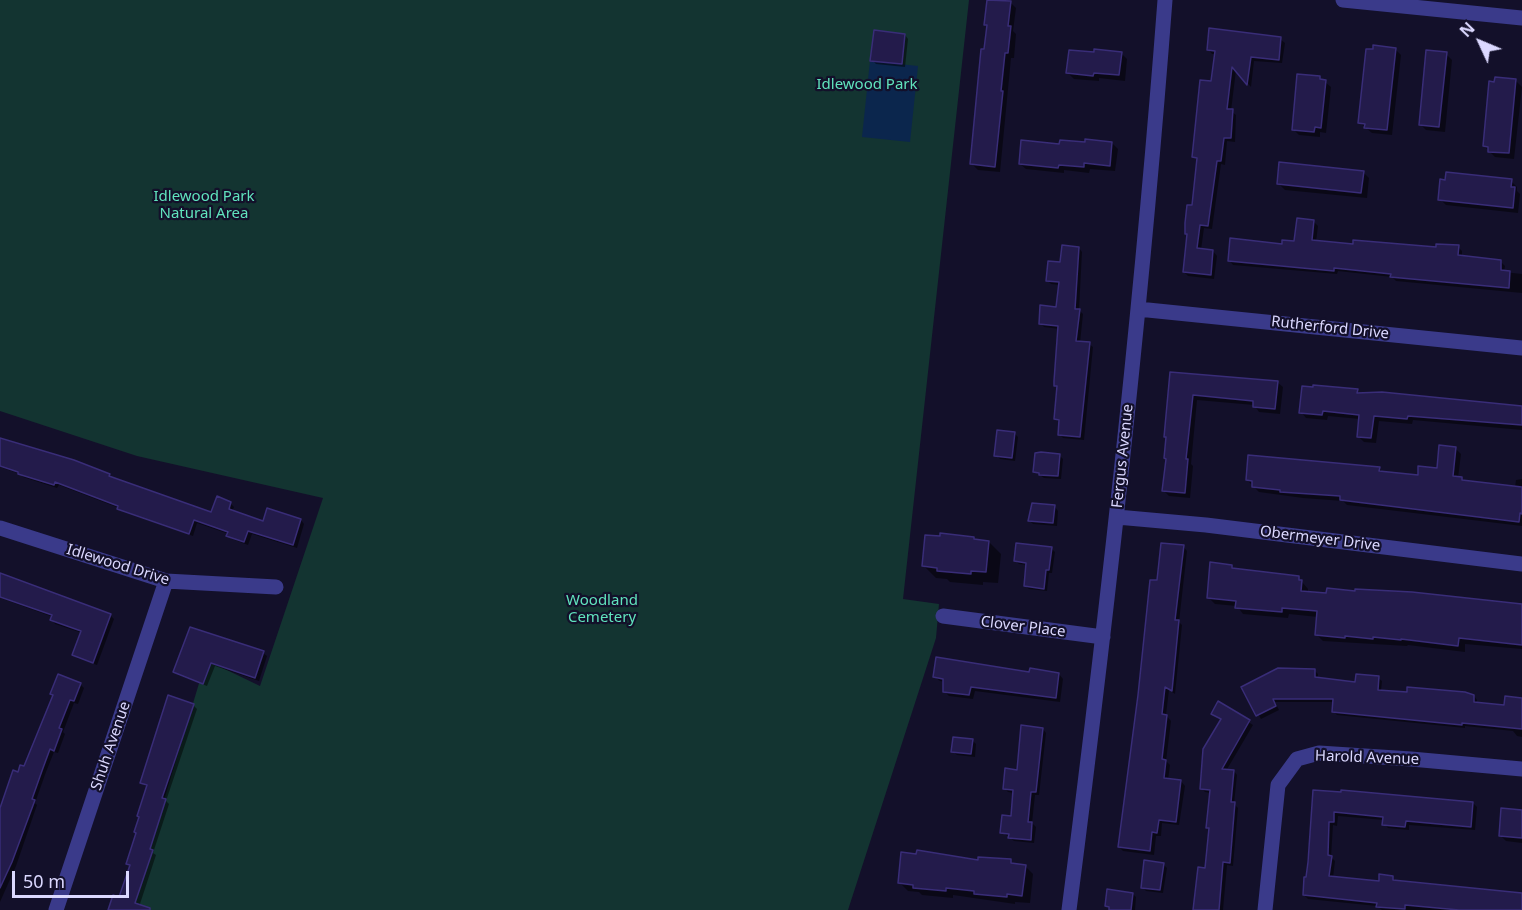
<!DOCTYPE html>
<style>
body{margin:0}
#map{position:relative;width:1522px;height:910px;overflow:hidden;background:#13102a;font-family:"Noto Sans",sans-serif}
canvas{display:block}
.north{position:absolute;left:1450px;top:12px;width:60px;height:60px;-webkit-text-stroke:4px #13102a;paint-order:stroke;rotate:314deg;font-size:16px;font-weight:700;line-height:24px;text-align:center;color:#dbd8ff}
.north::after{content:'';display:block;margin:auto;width:21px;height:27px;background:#dbd8ff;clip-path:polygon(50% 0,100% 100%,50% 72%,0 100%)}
.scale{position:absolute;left:12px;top:871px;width:117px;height:27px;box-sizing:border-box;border:3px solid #dbd8ff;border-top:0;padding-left:8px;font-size:18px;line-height:21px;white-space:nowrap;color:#dbd8ff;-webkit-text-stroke:4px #13102a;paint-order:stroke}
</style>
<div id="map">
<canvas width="1522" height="910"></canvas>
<div class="north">N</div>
<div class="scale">50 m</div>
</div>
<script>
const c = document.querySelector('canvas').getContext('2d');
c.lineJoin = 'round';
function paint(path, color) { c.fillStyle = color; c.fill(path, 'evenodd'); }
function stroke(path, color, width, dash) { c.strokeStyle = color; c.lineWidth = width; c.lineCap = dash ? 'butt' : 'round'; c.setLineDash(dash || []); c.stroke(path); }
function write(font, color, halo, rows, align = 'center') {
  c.font = font + ' "Noto Sans",sans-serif'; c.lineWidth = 4.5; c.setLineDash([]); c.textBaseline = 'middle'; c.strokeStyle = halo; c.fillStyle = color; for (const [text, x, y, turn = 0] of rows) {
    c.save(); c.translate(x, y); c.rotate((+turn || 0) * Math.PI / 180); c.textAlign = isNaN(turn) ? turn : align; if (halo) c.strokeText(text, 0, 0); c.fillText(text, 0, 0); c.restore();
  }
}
const green = new Path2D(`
 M 0,0 L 969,0 L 903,599 L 939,604 L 936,638 L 848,910 L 131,910 L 206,660 L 260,686 L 323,498 L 137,456 L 0,411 Z`);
const water = new Path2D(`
 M 870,61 L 918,66 L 910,142 L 862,137 Z`);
const shadow = new Path2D(`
 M 988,0 L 1010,2 L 1016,8 L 1013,31 L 1016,34 L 1014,58 L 1011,58 L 1000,172 L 978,170 L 972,164 L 988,26 L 986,24 Z
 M 905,35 L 908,39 L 905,67 L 876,64 L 872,60 Z
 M 1280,39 L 1285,43 L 1282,63 L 1254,61 L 1251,87 L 1236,70 L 1231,111 L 1236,115 L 1235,142 L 1227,141 L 1225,165 L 1221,164 L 1212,229 L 1204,228 L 1201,250 L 1213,251 L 1217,256 L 1214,279 L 1188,276 L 1184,272 L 1198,161 L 1194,156 L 1213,83 L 1216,54 L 1212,54 L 1208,49 Z
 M 1395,49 L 1401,55 L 1392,135 L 1372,133 L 1360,123 Z
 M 1121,53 L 1127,59 L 1125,81 L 1099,78 L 1099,81 L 1074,79 L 1068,73 Z
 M 1446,54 L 1452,60 L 1445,132 L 1426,130 L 1420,124 Z
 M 1319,77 L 1331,87 L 1326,133 L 1320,132 L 1320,137 L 1299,135 L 1293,129 Z
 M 1516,81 L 1522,87 L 1514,159 L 1495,157 L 1484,146 Z
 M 1112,143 L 1118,149 L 1115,171 L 1090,169 L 1089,173 L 1064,170 L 1064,173 L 1026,169 L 1020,164 L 1060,145 Z
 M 1363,172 L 1369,178 L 1367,198 L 1285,190 L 1279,184 Z
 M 1511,181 L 1517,187 L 1517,191 L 1520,194 L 1518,213 L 1446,205 L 1440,199 Z
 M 1314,222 L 1318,226 L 1316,242 L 1437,249 L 1458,247 L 1462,251 L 1462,257 L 1501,262 L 1505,266 L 1504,272 L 1522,274 L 1522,293 L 1396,281 L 1392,277 L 1338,271 L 1337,274 L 1233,265 L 1229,260 L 1295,243 Z
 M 1079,248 L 1082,252 L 1079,310 L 1083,314 L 1080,343 L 1089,344 L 1093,347 L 1084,440 L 1063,438 L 1059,434 L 1060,423 L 1055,419 L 1058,388 L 1056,385 L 1060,329 L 1044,327 L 1040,323 L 1058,308 L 1060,285 L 1051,284 L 1047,280 Z
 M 1172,373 L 1277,382 L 1283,387 L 1280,414 L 1259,412 L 1254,405 L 1197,400 L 1191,464 L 1193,466 L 1190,498 L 1169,496 L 1164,491 L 1167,460 L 1167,438 L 1165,436 Z
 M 1357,391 L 1360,394 L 1522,408 L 1522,430 L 1413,420 L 1412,424 L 1379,421 L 1376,443 L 1364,442 L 1358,436 L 1360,419 L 1328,416 L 1327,420 L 1306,418 L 1301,412 Z
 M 1014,433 L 1018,437 L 1015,461 L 1000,459 L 996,455 Z
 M 0,439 L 109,475 L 113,479 L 212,514 L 230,503 L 234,507 L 232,512 L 264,523 L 301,520 L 304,524 L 297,548 L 252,534 L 248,545 L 232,539 L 229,534 L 197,523 L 193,536 L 123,512 L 119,508 L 59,485 L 57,488 L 23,477 L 20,474 L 0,467 Z
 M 1455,448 L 1461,454 L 1458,478 L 1465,482 L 1515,487 L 1516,480 L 1522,479 L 1522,526 L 1347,505 L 1343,501 L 1303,498 L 1259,492 L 1247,480 L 1379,468 L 1384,473 L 1419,477 L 1438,470 Z
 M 1060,456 L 1063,459 L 1061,479 L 1044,478 L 1034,471 Z
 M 1055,507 L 1058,511 L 1057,526 L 1033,524 L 1029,520 Z
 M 974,538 L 977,541 L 989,542 L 1001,554 L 998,583 L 983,582 L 983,585 L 950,582 L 947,579 L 936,578 L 924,566 Z
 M 1183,546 L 1187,551 L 1179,622 L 1182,625 L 1175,694 L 1169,690 L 1166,715 L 1171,721 L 1166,761 L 1170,765 L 1168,780 L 1181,781 L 1185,786 L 1179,825 L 1162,823 L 1161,836 L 1156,836 L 1154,855 L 1123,851 L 1119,847 L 1158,582 Z
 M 1051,548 L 1055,552 L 1052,573 L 1049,573 L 1047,591 L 1029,589 L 1025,586 L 1028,565 L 1019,564 L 1015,561 Z
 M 1231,566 L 1235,570 L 1298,577 L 1308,589 L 1308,593 L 1327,595 L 1328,589 L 1428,595 L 1522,606 L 1522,649 L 1465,644 L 1465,652 L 1408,645 L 1407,646 L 1323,641 L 1316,634 L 1318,617 L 1289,614 L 1288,618 L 1243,614 L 1237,606 L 1215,604 L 1208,597 Z
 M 0,575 L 110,615 L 114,619 L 97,665 L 77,658 L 74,655 L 82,633 L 55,624 L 52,620 L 53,617 L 0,598 Z
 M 191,628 L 263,653 L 267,656 L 259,681 L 215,666 L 207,686 L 178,675 L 175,672 Z
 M 1314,670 L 1318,674 L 1318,679 L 1357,683 L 1378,678 L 1382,681 L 1381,691 L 1474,696 L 1477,700 L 1477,703 L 1505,706 L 1522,700 L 1522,737 L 1517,736 L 1513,731 L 1465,726 L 1465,728 L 1337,715 L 1334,712 L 1334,702 L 1275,702 L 1279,710 L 1261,719 L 1243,687 Z
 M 1031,674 L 1059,674 L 1063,679 L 1060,702 L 975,691 L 973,699 L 949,696 L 944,691 L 945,682 L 940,681 L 935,677 Z
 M 80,684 L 84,688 L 78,704 L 74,703 L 63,732 L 65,734 L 58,753 L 54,752 L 46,772 L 35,803 L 37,805 L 16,866 L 0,902 L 0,813 L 19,774 Z
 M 1219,703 L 1253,725 L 1226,771 L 1234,771 L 1237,775 L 1234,804 L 1238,808 L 1233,866 L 1227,865 L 1223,910 L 1195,910 L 1206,869 L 1210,829 L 1208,827 L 1211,793 L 1205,792 L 1201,788 L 1222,720 L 1213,713 Z
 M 193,705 L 197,709 L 166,801 L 169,804 L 153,853 L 156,855 L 138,910 L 110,910 L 120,899 L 131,867 L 127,863 L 137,833 L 148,787 L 141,783 Z
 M 1043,729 L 1046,733 L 1039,795 L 1035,795 L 1032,823 L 1036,827 L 1034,843 L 1014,841 L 1002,832 L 1012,817 L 1014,793 L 1008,792 L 1004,788 L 1018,771 Z
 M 972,740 L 976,744 L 975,757 L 957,755 L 953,752 Z
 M 1314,792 L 1473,803 L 1477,807 L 1475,830 L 1409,825 L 1409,830 L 1388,828 L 1384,824 L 1384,820 L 1338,816 L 1337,826 L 1333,825 L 1331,857 L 1335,861 L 1333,878 L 1380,882 L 1392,877 L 1397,882 L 1522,894 L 1522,910 L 1382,910 L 1377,906 L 1308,899 L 1304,895 Z
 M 1522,811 L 1522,843 L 1506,841 L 1500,835 Z
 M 1010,861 L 1015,865 L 1025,866 L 1033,874 L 1030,903 L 1015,902 L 1015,904 L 953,895 L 953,898 L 922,895 L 919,892 L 908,891 L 900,883 L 979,862 Z
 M 1163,864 L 1167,868 L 1163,893 L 1146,891 L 1142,887 Z
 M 1133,894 L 1136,897 L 1135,910 L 1110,910 L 1106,906 Z`);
const building = new Path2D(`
 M 987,0 L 1011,1 L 1008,26 L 1011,26 L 1008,53 L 1005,53 L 1001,91 L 1003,91 L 995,167 L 970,164 L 981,49 L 984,49 L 987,25 L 984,25 Z
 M 1209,28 L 1281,37 L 1279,60 L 1251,57 L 1247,85 L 1232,67 L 1227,109 L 1233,109 L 1231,138 L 1224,138 L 1221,161 L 1217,161 L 1208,226 L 1200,225 L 1197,248 L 1213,250 L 1211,275 L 1183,272 L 1187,234 L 1185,234 L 1185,223 L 1187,205 L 1192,205 L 1197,158 L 1192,157 L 1200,80 L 1211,81 L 1215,51 L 1207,50 Z
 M 874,30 L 905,34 L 902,64 L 870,61 Z
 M 1373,45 L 1396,48 L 1387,130 L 1364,128 L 1365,124 L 1358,123 L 1366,49 L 1373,49 Z
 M 1094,49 L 1122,52 L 1119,75 L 1094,73 L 1093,76 L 1066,73 L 1069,50 L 1094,52 Z
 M 1426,50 L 1447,52 L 1439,127 L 1419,125 Z
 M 1297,74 L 1320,76 L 1320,79 L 1326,80 L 1321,128 L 1315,127 L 1314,132 L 1292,130 Z
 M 1495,77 L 1516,79 L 1509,153 L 1488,152 L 1488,147 L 1483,146 L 1489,81 L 1494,82 Z
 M 1085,139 L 1112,142 L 1110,166 L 1084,163 L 1084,167 L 1059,165 L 1058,168 L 1019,164 L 1021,140 L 1059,144 L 1060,140 L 1085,142 Z
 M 1279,162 L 1364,171 L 1361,193 L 1277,184 Z
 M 1446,172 L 1512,179 L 1511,187 L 1515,187 L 1513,208 L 1438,200 L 1440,179 L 1445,180 Z
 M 1297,218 L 1314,220 L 1312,240 L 1353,244 L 1353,240 L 1436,247 L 1436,244 L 1459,245 L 1458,255 L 1501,260 L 1501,270 L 1510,271 L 1509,288 L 1390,277 L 1391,274 L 1334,268 L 1334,271 L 1228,261 L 1230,238 L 1282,244 L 1282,240 L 1294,241 Z
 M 1062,245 L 1079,247 L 1075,309 L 1080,309 L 1076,341 L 1090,342 L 1080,437 L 1058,435 L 1059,420 L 1054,419 L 1057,386 L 1054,386 L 1054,381 L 1058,326 L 1039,324 L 1040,305 L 1056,307 L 1059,282 L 1046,281 L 1048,261 L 1060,262 Z
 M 1170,372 L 1278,381 L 1275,409 L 1253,407 L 1253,401 L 1193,395 L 1186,459 L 1188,459 L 1185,493 L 1162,491 L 1166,459 L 1164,458 L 1166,437 L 1164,437 Z
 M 1313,385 L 1358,389 L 1357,393 L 1382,392 L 1522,406 L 1522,425 L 1408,416 L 1407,419 L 1374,416 L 1371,438 L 1357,437 L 1359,415 L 1323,411 L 1322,415 L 1299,413 L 1302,386 L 1313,387 Z
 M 997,430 L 1015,432 L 1012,458 L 994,456 Z
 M 0,438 L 74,460 L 110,474 L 109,476 L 211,512 L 217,496 L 231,502 L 229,509 L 263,521 L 267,508 L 301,519 L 293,545 L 248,531 L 244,542 L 226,536 L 228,532 L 194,520 L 189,534 L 117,509 L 118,506 L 55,482 L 54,485 L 18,474 L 18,472 L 0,466 Z
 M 1439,445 L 1456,447 L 1453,476 L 1462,477 L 1462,480 L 1522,487 L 1522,514 L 1520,513 L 1519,522 L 1340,500 L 1340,496 L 1280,492 L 1280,490 L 1252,487 L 1252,481 L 1246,480 L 1248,455 L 1380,467 L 1379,471 L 1418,475 L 1418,466 L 1437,468 Z
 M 1041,452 L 1060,454 L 1058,476 L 1039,475 L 1039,473 L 1033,472 L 1035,453 Z
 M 1032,503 L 1055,505 L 1053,523 L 1028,521 Z
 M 940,533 L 974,537 L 974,539 L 989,541 L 986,572 L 971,571 L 971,574 L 937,571 L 937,568 L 922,566 L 925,535 L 940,536 Z
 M 1016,543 L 1052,547 L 1049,570 L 1046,570 L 1044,589 L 1024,586 L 1026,563 L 1014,561 Z
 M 1161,543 L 1184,545 L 1175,620 L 1179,620 L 1172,691 L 1165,687 L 1162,714 L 1167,715 L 1162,759 L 1166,760 L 1164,778 L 1181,780 L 1176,822 L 1159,820 L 1157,833 L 1152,832 L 1150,851 L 1118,847 L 1138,695 L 1150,580 L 1157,580 Z
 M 1210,562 L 1232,565 L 1232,568 L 1299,576 L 1299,580 L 1302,580 L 1301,591 L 1326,593 L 1327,588 L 1355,591 L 1355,589 L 1412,592 L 1522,604 L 1522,645 L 1459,638 L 1458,646 L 1401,639 L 1401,640 L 1373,637 L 1373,639 L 1345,636 L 1345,638 L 1315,635 L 1317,611 L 1282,608 L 1282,612 L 1235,608 L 1236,601 L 1207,598 Z
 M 0,573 L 111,614 L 93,663 L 72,655 L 81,631 L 50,620 L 52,615 L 0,597 Z
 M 190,627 L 264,651 L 255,678 L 211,663 L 203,684 L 173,672 Z
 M 936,657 L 1029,672 L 1030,668 L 1059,673 L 1056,698 L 971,687 L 969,695 L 943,692 L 943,679 L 933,677 Z
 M 1278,668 L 1315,669 L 1315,677 L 1355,682 L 1356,674 L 1379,676 L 1378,690 L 1407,692 L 1407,687 L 1465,692 L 1474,695 L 1474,702 L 1504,705 L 1505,696 L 1522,698 L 1522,729 L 1462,723 L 1462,725 L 1332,712 L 1333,699 L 1273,699 L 1276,706 L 1256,716 L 1241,687 Z
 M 58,674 L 81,683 L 74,701 L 70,700 L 59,728 L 62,729 L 54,751 L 50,749 L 43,768 L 32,799 L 35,800 L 12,862 L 0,888 L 0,808 L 13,770 L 18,772 L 20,765 L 24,766 L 53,695 L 50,694 Z
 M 168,695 L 194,704 L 162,798 L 166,799 L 150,849 L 153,850 L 135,903 L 150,908 L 150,910 L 108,910 L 113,895 L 119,897 L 130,865 L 126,864 L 136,833 L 134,832 L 139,817 L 137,816 L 147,785 L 140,783 Z
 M 1218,701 L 1250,720 L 1222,769 L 1234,770 L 1231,802 L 1235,802 L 1230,863 L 1223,862 L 1219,910 L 1193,910 L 1198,867 L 1205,868 L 1209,828 L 1206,828 L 1210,790 L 1200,789 L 1203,749 L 1221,719 L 1211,714 Z
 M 1021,725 L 1043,728 L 1036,792 L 1031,792 L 1028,822 L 1032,822 L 1031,840 L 1008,838 L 1009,834 L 1000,833 L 1002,815 L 1011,816 L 1013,790 L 1003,789 L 1005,768 L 1017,770 Z
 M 953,737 L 973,739 L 971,754 L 951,752 Z
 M 1313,790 L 1341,792 L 1341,790 L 1473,802 L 1471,827 L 1406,821 L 1405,827 L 1382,825 L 1383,817 L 1334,812 L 1334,822 L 1329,822 L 1328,855 L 1332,856 L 1329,876 L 1379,881 L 1379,874 L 1393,876 L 1393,880 L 1522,893 L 1522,910 L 1459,910 L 1405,905 L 1405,909 L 1376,907 L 1377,903 L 1303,895 L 1304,877 L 1306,877 L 1308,862 Z
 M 1501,808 L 1522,810 L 1522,838 L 1499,836 Z
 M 917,850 L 978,860 L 978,857 L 1011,859 L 1011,863 L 1026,865 L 1022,896 L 1007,894 L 1007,897 L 974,894 L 974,891 L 946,888 L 946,891 L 913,888 L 913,885 L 898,883 L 901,852 L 916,854 Z
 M 1144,860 L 1164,863 L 1160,890 L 1141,888 Z
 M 1107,889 L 1133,893 L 1131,910 L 1109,910 L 1109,907 L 1105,906 Z`);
const street = new Path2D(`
 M 1343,0 L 1522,18
 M 1138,309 L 1522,348
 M 1117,517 L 1206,525 L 1522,564
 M 0,528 L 166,581 L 276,587
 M 943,616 L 1103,637
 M 56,910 L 166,581
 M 1069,910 C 1108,608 1142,304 1165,0
 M 1265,910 L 1278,785 L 1297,759 L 1319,753 L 1411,759 L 1522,769`);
const parkNames = [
 ["Idlewood Park",867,85],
 ["Idlewood Park",204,197],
 ["Natural Area",204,214],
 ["Woodland",602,601],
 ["Cemetery",602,618]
];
const streetNames = [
 ["Rutherford Drive",1330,328,6],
 ["Fergus Avenue",1123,456,-84],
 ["Obermeyer Drive",1320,539,7],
 ["Idlewood Drive",118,565,17],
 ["Clover Place",1023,627,7],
 ["Shuh Avenue",111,746,-71],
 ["Harold Avenue",1367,758,2]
];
paint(green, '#133431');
paint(water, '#0b264d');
paint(shadow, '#0007');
paint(building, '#231b4b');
stroke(building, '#392d78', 1.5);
stroke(street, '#3a3a8a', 15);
write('15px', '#60e3bd', '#13102a', parkNames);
write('15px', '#dbd8ff', '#13102a', streetNames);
</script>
